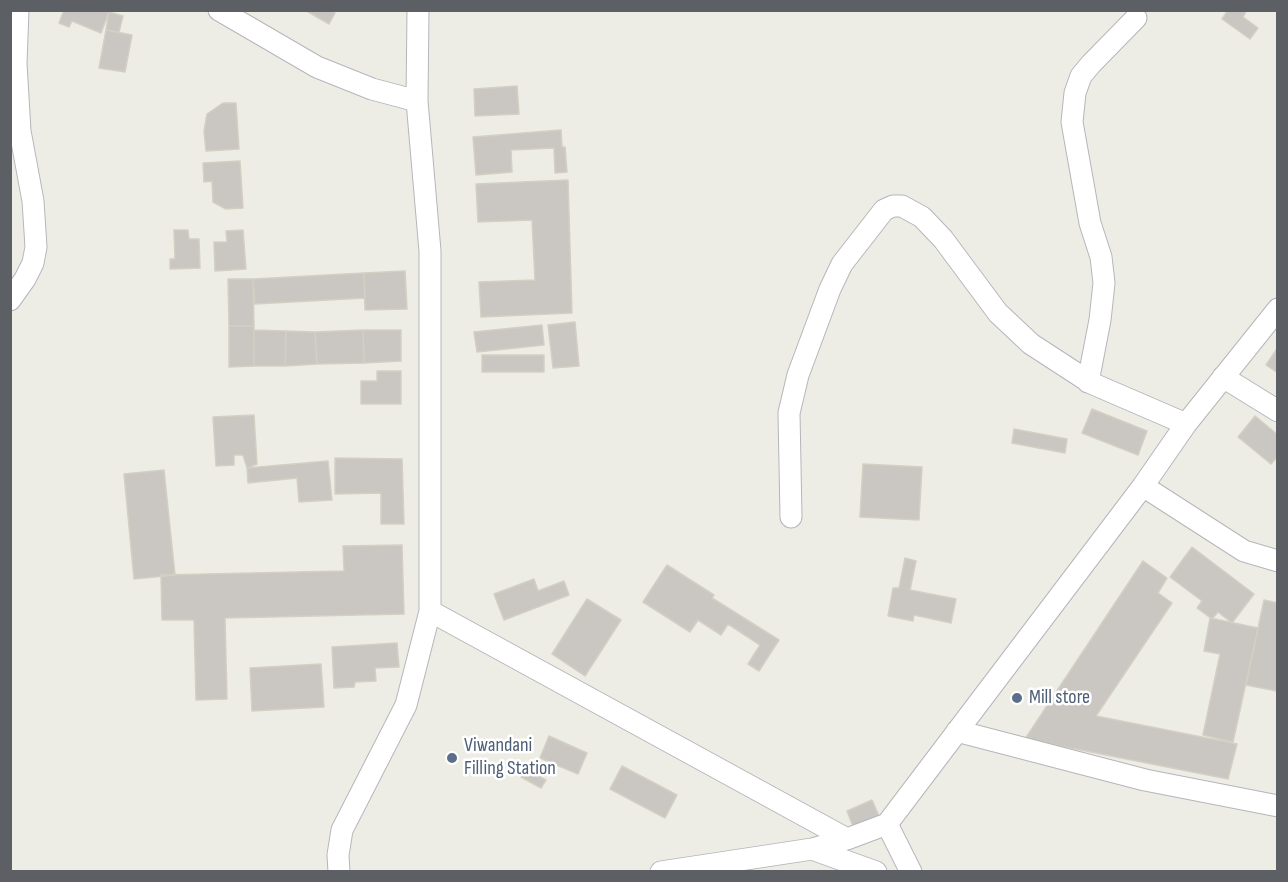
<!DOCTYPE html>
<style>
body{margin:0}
#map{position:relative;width:1288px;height:882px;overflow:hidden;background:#eeede5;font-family:"Sofia Sans Condensed",sans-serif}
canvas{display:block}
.frame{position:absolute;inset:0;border:12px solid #5c5f64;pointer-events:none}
</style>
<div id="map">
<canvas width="1288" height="882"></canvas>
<div class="frame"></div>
</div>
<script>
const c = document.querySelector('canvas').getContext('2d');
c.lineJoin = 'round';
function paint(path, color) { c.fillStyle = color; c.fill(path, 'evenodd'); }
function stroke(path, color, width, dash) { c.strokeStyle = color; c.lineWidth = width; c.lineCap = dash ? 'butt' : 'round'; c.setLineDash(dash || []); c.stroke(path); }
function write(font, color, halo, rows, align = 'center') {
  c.font = font + ' "Sofia Sans Condensed",sans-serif'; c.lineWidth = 5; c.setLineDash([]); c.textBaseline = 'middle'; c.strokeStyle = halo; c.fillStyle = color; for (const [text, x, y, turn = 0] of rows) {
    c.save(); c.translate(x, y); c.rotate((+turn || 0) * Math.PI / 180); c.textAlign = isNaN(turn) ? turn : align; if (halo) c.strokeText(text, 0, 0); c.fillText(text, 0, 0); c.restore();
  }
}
const building = new Path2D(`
 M 64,10 L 105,10 L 109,12 L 101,33 L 72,21 L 69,27 L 59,23 Z
 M 305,10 L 331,10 L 335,13 L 329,24 Z
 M 1228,10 L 1247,10 L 1243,17 L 1258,28 L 1250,39 L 1222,19 Z
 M 109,12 L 123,16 L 119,32 L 106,30 Z
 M 106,30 L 132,35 L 125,72 L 99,68 Z
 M 517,86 L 519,114 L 475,116 L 474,89 Z
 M 223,103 L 236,103 L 239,149 L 206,151 L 204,131 L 207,114 Z
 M 561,130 L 562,147 L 565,147 L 567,172 L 555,173 L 554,148 L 511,150 L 512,172 L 476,175 L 473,137 Z
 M 240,161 L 243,208 L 226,209 L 213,202 L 212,181 L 204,182 L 203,163 Z
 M 568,180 L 572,313 L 481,317 L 479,282 L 535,280 L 532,220 L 478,222 L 476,184 Z
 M 174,230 L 188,230 L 189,239 L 199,239 L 200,268 L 170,269 L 170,259 L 175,259 Z
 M 243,230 L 246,269 L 215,271 L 214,242 L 227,242 L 226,231 Z
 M 405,271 L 407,309 L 365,310 L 364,273 Z
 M 364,273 L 365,298 L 255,304 L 253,279 Z
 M 228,279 L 253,279 L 254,326 L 229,326 Z
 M 575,322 L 579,366 L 553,368 L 548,325 Z
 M 542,325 L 544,345 L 477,352 L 474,332 Z
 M 229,326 L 254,326 L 254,366 L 229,367 Z
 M 254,330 L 286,331 L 285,366 L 254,366 Z
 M 363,330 L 401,330 L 401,361 L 364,363 Z
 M 363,330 L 364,363 L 317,364 L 315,332 Z
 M 286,331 L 315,332 L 317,364 L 285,366 Z
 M 1278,347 L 1278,373 L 1266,365 Z
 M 482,355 L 544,355 L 544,372 L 482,372 Z
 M 377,371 L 401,371 L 401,404 L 361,404 L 361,381 L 377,381 Z
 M 1092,409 L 1147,431 L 1138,455 L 1082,433 Z
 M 254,415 L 257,464 L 247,468 L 243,455 L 234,455 L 234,465 L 216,466 L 213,417 Z
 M 1255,416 L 1278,435 L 1278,456 L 1271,464 L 1238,437 Z
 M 1014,429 L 1067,439 L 1065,453 L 1012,443 Z
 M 335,458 L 402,459 L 404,524 L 381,524 L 381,493 L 335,494 Z
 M 328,461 L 332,500 L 299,502 L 297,478 L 248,483 L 247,468 Z
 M 863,464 L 922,467 L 919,520 L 860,517 Z
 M 164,470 L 175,575 L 134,579 L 124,474 Z
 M 402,545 L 404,614 L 225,618 L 227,699 L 196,700 L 194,620 L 162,620 L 161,575 L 344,571 L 343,546 Z
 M 1192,547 L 1254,594 L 1232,623 L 1218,612 L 1212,619 L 1197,608 L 1202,601 L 1170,577 Z
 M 905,558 L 916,561 L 910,590 L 956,599 L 951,623 L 914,615 L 913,621 L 888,616 L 893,588 L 899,588 Z
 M 1143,561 L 1167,578 L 1158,593 L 1172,603 L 1096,716 L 1237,744 L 1228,779 L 1025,739 Z
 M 667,565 L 714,595 L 712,598 L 779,640 L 759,671 L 748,664 L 760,645 L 728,624 L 721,635 L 698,620 L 690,632 L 643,602 Z
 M 534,579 L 538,591 L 564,581 L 569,595 L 504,620 L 494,594 Z
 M 587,599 L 621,620 L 585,676 L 552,654 Z
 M 1264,600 L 1278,603 L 1277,691 L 1246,685 Z
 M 1210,618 L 1258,628 L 1233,742 L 1203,735 L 1220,654 L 1204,651 Z
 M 397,643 L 399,667 L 375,668 L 376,681 L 355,682 L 354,687 L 334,688 L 332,647 Z
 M 321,664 L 324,707 L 252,711 L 250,668 Z
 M 549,736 L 587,753 L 578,774 L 540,758 Z
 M 622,766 L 677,795 L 665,818 L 610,789 Z
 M 525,769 L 546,780 L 541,788 L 521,777 Z
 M 872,800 L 882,823 L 856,834 L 847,811 Z`);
const minor = new Path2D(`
 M 219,10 L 317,67 L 372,89 L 417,101
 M 10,300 L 25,279 L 33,263 L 36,247 L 33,201 L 20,131 L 16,63 L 18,10
 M 1223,377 L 1278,411
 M 1088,382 L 1100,320 L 1104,283 L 1101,257 L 1090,223 L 1072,122 L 1075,93 L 1081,76 L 1091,64 L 1136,18
 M 1143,486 L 1244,551 L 1278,561
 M 791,517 L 789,413 L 798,375 L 830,289 L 842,264 L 884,210 L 893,206 L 902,206 L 922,217 L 943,239 L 998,313 L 1031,344 L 1091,383 L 1186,424
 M 430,611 L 847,839
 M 957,731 L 1145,780 L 1278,806
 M 887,824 L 911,872
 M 812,849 L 876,872
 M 339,872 L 338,855 L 342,830 L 406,705 L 430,611 L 430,251 L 417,101 L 418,10
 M 661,872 L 812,849 L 847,839 L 887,824 L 1143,486 L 1186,424 L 1278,309`);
const markers = [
 [1017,698,6,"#5c6f8a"],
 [452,758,6,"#5c6f8a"]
];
const serviceNames = [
 ["Mill store",1029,698],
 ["Viwandani",464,746],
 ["Filling Station",464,769]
];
paint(building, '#cac7c2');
stroke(building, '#d3cfc3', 1.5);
stroke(minor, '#b5b6bb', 23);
stroke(minor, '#fff', 21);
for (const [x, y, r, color] of markers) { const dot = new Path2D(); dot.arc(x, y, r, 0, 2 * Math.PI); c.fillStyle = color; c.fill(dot); stroke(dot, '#fff', 2); }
write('20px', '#4e5e75', '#fff', serviceNames, 'left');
</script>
